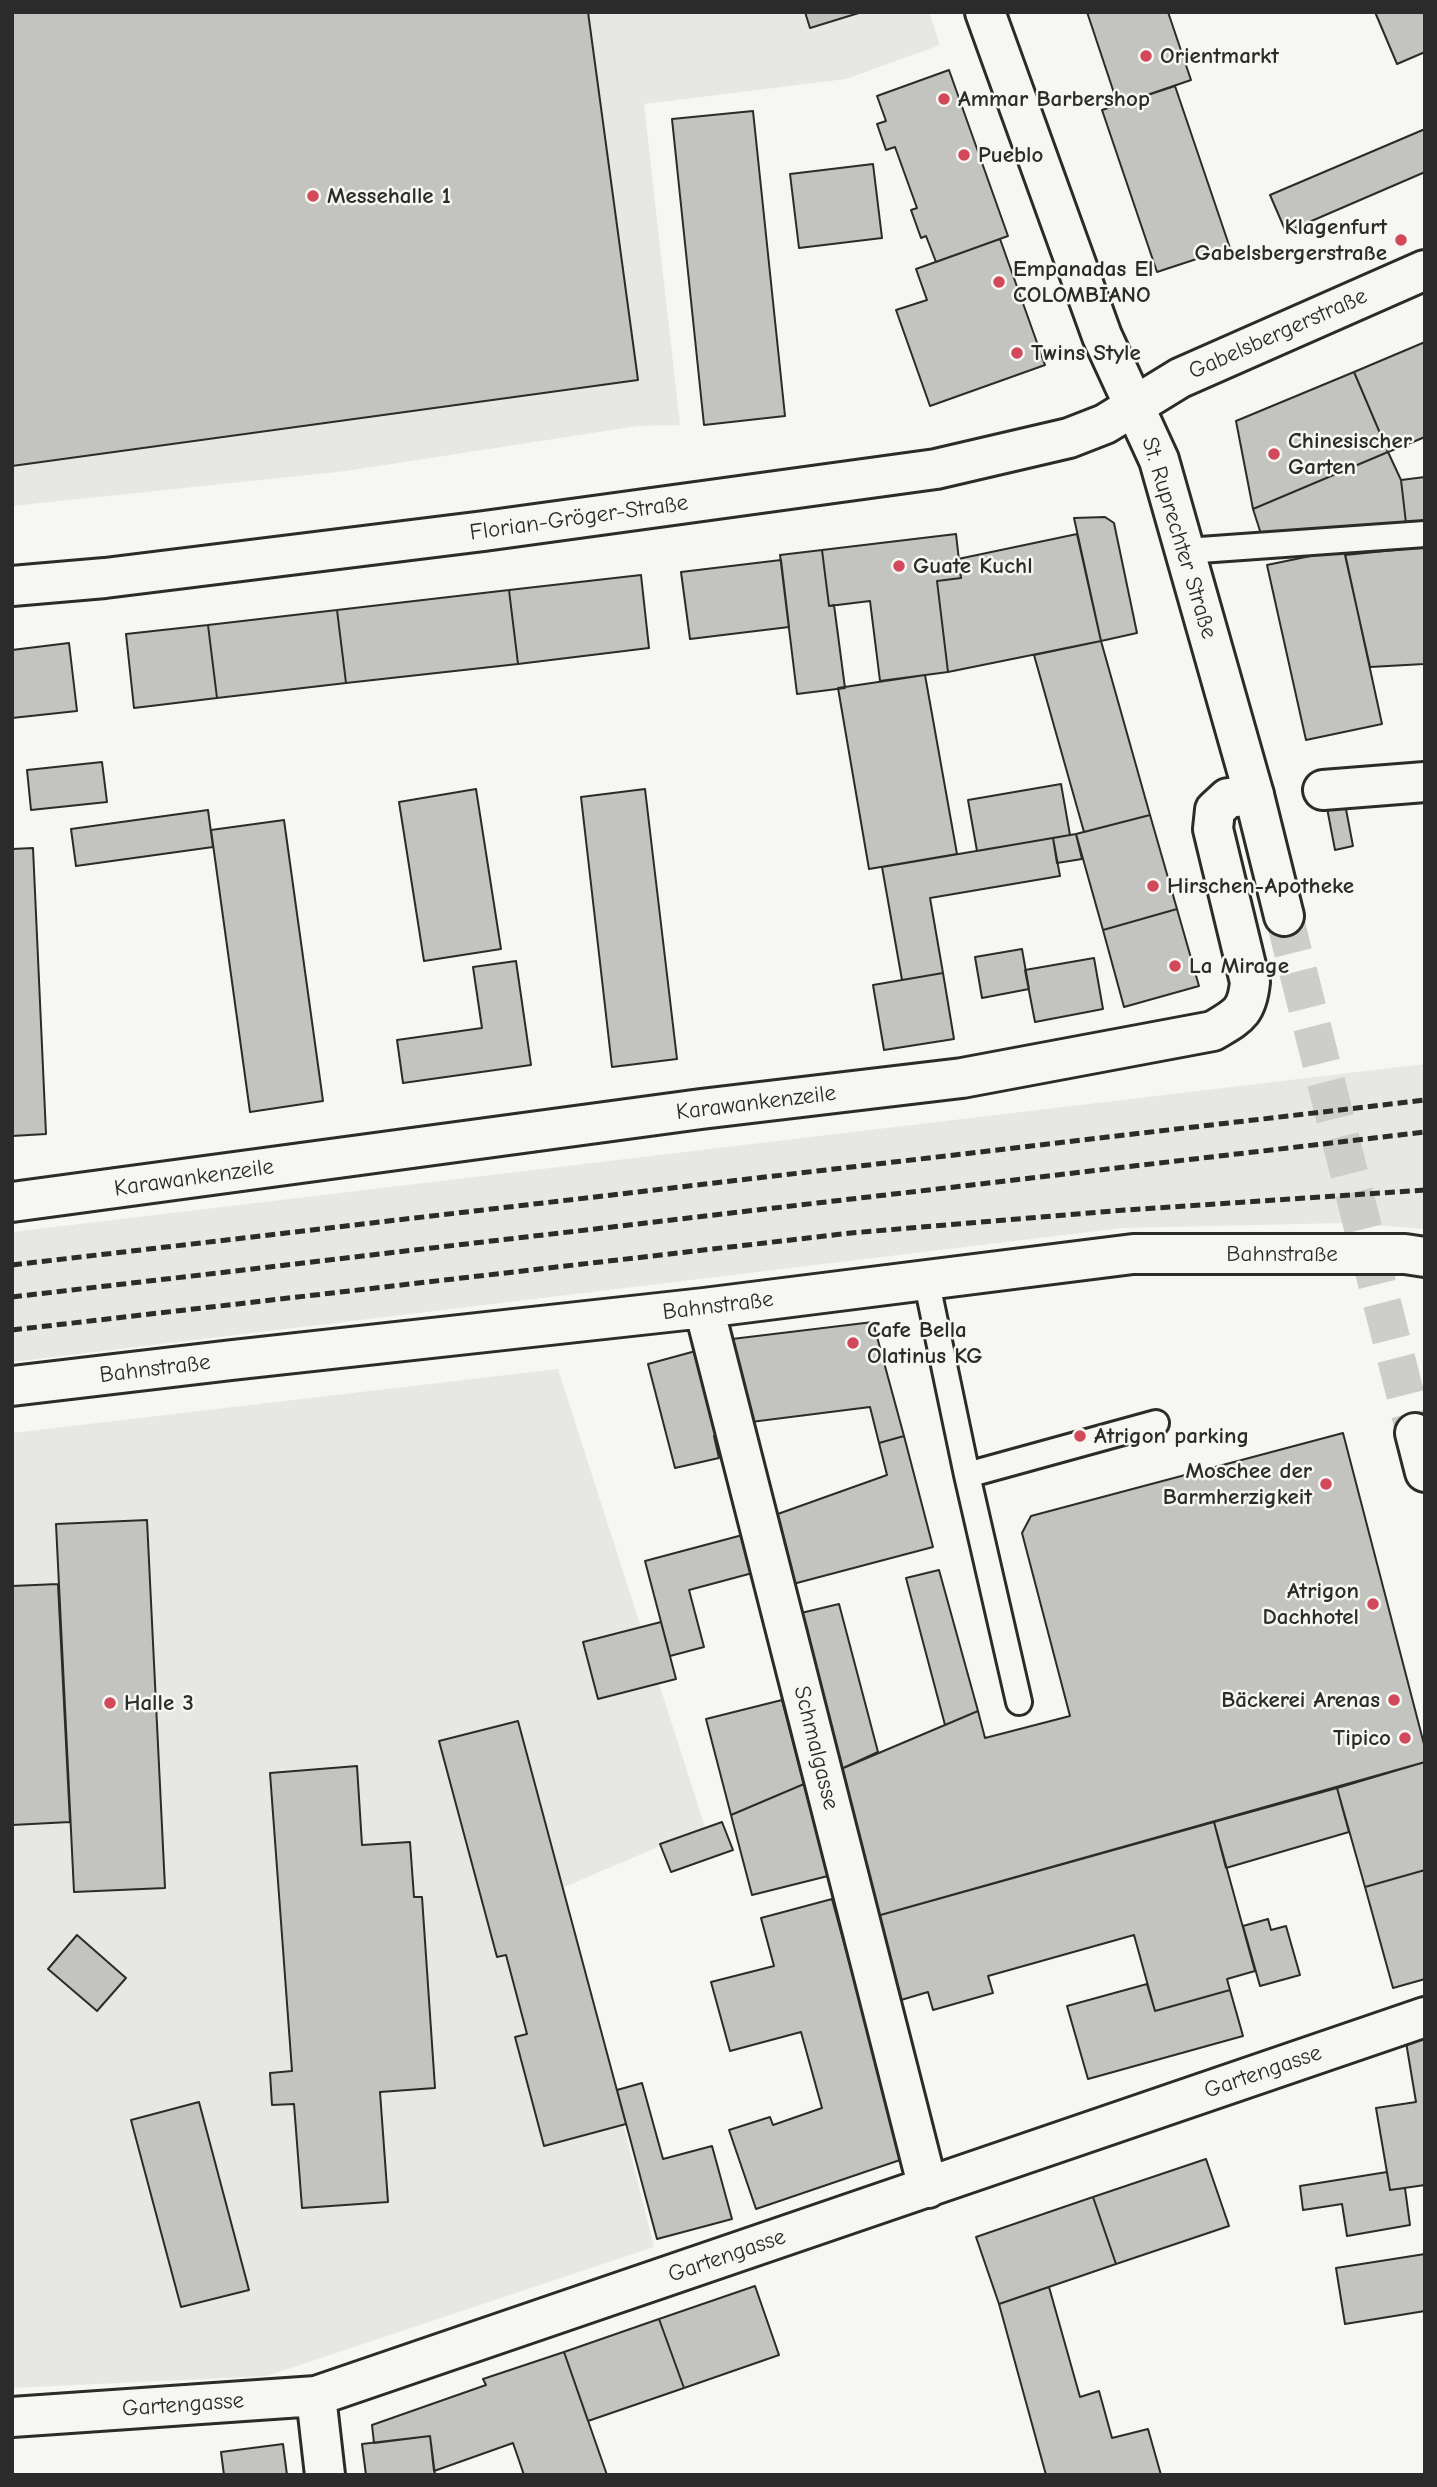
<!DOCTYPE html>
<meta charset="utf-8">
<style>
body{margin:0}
#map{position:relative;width:1437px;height:2487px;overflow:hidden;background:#f6f6f2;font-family:"Comic Neue",sans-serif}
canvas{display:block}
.frame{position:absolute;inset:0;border:14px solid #2b2b2b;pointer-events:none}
</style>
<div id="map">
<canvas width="1437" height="2487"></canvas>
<div class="frame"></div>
</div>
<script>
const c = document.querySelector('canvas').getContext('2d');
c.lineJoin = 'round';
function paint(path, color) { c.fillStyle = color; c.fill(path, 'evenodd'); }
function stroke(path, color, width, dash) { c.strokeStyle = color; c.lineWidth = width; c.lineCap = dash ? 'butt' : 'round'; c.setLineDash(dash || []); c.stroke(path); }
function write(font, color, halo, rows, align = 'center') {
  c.font = font + ' "Comic Neue",sans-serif'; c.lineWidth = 5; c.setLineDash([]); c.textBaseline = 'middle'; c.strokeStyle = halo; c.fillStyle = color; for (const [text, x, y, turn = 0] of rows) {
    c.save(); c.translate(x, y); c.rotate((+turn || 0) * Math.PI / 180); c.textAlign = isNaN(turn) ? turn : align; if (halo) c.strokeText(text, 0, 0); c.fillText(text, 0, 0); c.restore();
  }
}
const built = new Path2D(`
 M 12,12 L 929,12 L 940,45 L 846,79 L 644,104 L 680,425 L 638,426 L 346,471 L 12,506 Z
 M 1425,1064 L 1425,1229 L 1344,1223 L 1122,1228 L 12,1362 L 12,1232 Z
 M 558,1369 L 705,1827 L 564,1887 L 654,2247 L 267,2376 L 12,2388 L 12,1433 Z`);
const building = new Path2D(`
 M 12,12 L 588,12 L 638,380 L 12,466 Z
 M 805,12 L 862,12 L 810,28 Z
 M 1087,12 L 1168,12 L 1191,80 L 1118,105 Z
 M 1375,12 L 1425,12 L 1425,52 L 1397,64 Z
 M 949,70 L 1008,236 L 936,262 L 926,236 L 921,238 L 911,210 L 917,208 L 895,147 L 886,150 L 877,124 L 886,121 L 877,96 Z
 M 1175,86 L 1230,248 L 1157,272 L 1102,110 Z
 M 753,111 L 785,416 L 704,425 L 672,119 Z
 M 1425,129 L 1425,172 L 1286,232 L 1270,195 Z
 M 873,164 L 882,238 L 799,248 L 790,174 Z
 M 1000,239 L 1045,365 L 930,406 L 896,310 L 927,300 L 916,269 Z
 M 1425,342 L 1425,437 L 1388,452 L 1354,372 Z
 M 1354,372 L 1388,452 L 1253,509 L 1236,421 Z
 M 1388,452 L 1401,480 L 1406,523 L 1261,534 L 1253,509 Z
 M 1425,477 L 1425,521 L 1406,523 L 1401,480 Z
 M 1105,517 L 1114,523 L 1137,633 L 1101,641 L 1074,518 Z
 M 956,534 L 961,578 L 937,581 L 948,672 L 880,681 L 870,601 L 829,606 L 822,550 Z
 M 1077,534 L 1101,641 L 948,672 L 937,581 L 961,578 L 958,559 Z
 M 1425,547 L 1424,664 L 1370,667 L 1345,555 Z
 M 1344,549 L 1382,724 L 1306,740 L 1267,565 Z
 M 822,550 L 829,606 L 834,605 L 845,688 L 797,694 L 780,555 Z
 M 781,560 L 789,627 L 690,639 L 681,572 Z
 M 641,575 L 649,648 L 518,664 L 509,590 Z
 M 509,590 L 518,664 L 346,683 L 337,610 Z
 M 337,610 L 346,683 L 217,698 L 208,625 Z
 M 208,625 L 217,698 L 134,708 L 126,634 Z
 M 1101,641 L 1150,815 L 1084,832 L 1034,655 Z
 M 69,643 L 77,711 L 12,718 L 12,650 Z
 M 925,675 L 957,854 L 869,869 L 838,688 Z
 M 102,762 L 107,802 L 31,810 L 27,770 Z
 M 1061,784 L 1070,835 L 977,851 L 968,800 Z
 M 476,789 L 501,949 L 424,961 L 399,802 Z
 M 645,789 L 677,1059 L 612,1067 L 581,797 Z
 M 1345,804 L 1353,846 L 1335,850 L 1327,808 Z
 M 208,810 L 213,847 L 76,866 L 71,829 Z
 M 1150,815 L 1177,909 L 1103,930 L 1076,834 Z
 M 284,820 L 323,1101 L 250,1112 L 211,830 Z
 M 1076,834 L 1082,859 L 1057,863 L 1053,838 Z
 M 1053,838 L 1060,876 L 930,898 L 943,973 L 902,980 L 882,867 Z
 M 33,848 L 46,1134 L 12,1136 L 12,849 Z
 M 1177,909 L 1199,986 L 1124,1007 L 1103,930 Z
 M 1022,949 L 1029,989 L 982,998 L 975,957 Z
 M 1094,958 L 1103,1009 L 1035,1022 L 1025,970 Z
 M 516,961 L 531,1065 L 403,1083 L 397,1040 L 482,1028 L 473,967 Z
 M 943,973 L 954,1039 L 884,1050 L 873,985 Z
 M 873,1322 L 904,1436 L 879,1443 L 870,1407 L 751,1422 L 732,1339 Z
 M 703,1349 L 724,1433 L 714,1436 L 719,1458 L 675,1468 L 648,1364 Z
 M 1343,1433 L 1425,1748 L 1425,1762 L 877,1916 L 841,1769 L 978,1711 L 985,1738 L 1070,1716 L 1022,1533 L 1031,1516 Z
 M 904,1436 L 933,1547 L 793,1584 L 775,1515 L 887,1475 L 879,1443 Z
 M 147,1520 L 165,1888 L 74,1892 L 56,1524 Z
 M 750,1533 L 760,1571 L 689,1590 L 704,1647 L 670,1656 L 645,1561 Z
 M 939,1570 L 978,1711 L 945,1725 L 906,1578 Z
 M 58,1584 L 70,1822 L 12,1825 L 12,1586 Z
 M 839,1604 L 878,1752 L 841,1769 L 801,1613 Z
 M 661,1622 L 676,1679 L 598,1699 L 583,1642 Z
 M 782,1700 L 804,1784 L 731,1815 L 706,1719 Z
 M 518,1721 L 626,2124 L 544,2146 L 515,2037 L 527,2034 L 506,1955 L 497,1957 L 439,1741 Z
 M 1425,1762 L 1425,1870 L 1365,1887 L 1337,1788 Z
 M 357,1766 L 362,1845 L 410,1842 L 414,1897 L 422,1897 L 435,2088 L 380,2092 L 388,2202 L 302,2208 L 294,2104 L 272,2105 L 270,2073 L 292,2071 L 270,1773 Z
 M 804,1784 L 828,1876 L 752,1895 L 731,1815 Z
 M 1337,1788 L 1349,1832 L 1226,1868 L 1214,1822 Z
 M 722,1822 L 733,1850 L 671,1872 L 660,1844 Z
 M 1214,1822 L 1255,1971 L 1227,1979 L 1230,1990 L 1155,2011 L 1134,1935 L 988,1976 L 993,1993 L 933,2010 L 928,1992 L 901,2000 L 877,1916 Z
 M 1425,1870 L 1425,1979 L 1393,1988 L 1365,1887 Z
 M 832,1899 L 903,2159 L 756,2209 L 729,2130 L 770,2117 L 773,2125 L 822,2108 L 801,2032 L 730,2051 L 711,1982 L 774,1966 L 761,1918 Z
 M 1268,1919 L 1271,1930 L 1286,1926 L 1300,1975 L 1260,1986 L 1243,1926 Z
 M 77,1935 L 126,1978 L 97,2011 L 48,1969 Z
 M 1147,1984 L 1155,2011 L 1230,1990 L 1243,2036 L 1088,2079 L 1067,2006 Z
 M 1425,2039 L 1425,2185 L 1390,2190 L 1376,2108 L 1416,2102 L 1406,2042 Z
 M 642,2083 L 663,2159 L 712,2146 L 732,2219 L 657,2239 L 617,2090 Z
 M 199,2102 L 249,2290 L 181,2307 L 131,2120 Z
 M 1206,2159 L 1229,2226 L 1116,2264 L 1093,2197 Z
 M 1387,2172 L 1390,2190 L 1405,2188 L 1410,2225 L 1347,2236 L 1342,2204 L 1303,2210 L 1300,2186 Z
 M 1093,2197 L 1116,2264 L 999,2304 L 976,2237 Z
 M 1425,2254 L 1425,2311 L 1345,2324 L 1336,2268 Z
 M 755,2286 L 779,2355 L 684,2388 L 659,2319 Z
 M 1049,2287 L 1080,2397 L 1099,2391 L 1112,2438 L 1148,2429 L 1161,2475 L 1046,2475 L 999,2304 Z
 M 659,2319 L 684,2388 L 588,2421 L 564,2352 Z
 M 564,2352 L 607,2475 L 524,2475 L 513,2443 L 434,2471 L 430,2436 L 374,2443 L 372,2425 L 486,2385 L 483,2379 Z
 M 430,2436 L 435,2475 L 366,2475 L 362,2444 Z
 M 283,2444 L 287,2475 L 224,2475 L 221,2452 Z`);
const secondaryTunnel = new Path2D(`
 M 1284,916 L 1415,1433`);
const lane = new Path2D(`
 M 1186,551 L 1425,534
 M 926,1279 L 967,1475 L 1019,1702
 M 967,1475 L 1156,1423`);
const street = new Path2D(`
 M 1323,790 L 1425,782
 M 12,1202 L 701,1109 L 962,1078 L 1213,1031 C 1238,1016 1247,1013 1250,982 L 1213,829 L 1215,810 L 1228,798 L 1254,795
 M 704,1308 L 928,2188
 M 12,1386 L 232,1360 L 704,1308 L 1133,1254 L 1405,1254 L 1425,1257
 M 316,2396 L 325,2475
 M 12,2417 L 316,2396 L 1425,2017`);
const secondary = new Path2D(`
 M 985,12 L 1102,336 L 1159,460 L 1254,795 L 1284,916
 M 12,586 L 105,578 L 484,531 L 936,469 L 1069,438 L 1105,424 L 1180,378 L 1425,270
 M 1415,1433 L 1425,1472`);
const rail = new Path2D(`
 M 12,1265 L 1425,1100
 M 12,1297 L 1425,1132
 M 12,1330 L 851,1233 L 1125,1210 L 1425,1190`);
const markers = [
 [1146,56,7,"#d1495b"],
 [944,99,7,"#d1495b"],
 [964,155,7,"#d1495b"],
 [313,196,7,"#d1495b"],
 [1401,240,7,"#d1495b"],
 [999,282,7,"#d1495b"],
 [1017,353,7,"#d1495b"],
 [1274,454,7,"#d1495b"],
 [899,566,7,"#d1495b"],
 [1153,886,7,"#d1495b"],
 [1175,966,7,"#d1495b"],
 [853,1343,7,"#d1495b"],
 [1080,1436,7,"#d1495b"],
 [1326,1484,7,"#d1495b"],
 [1373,1604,7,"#d1495b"],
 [1394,1700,7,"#d1495b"],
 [110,1703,7,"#d1495b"],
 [1405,1738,7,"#d1495b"]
];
const poiNames = [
 ["Orientmarkt",1160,56],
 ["Ammar Barbershop",958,99],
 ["Pueblo",978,155],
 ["Messehalle 1",327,196],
 ["Klagenfurt",1387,227,"right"],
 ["Gabelsbergerstraße",1387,253,"right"],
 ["Empanadas El",1013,269],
 ["COLOMBIANO",1013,295],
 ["Twins Style",1031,353],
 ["Chinesischer",1288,441],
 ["Garten",1288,467],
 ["Guate Kuchl",913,566],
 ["Hirschen-Apotheke",1167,886],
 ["La Mirage",1189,966],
 ["Cafe Bella",867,1330],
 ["Olatinus KG",867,1356],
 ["Atrigon parking",1094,1436],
 ["Moschee der",1312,1471,"right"],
 ["Barmherzigkeit",1312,1497,"right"],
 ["Atrigon",1359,1591,"right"],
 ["Dachhotel",1359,1617,"right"],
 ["Bäckerei Arenas",1380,1700,"right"],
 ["Halle 3",124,1703],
 ["Tipico",1391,1738,"right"]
];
const streetNames = [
 ["Gabelsbergerstraße",1278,334,-24],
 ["Florian-Gröger-Straße",579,518,-8],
 ["St. Ruprechter Straße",1179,538,73],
 ["Karawankenzeile",756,1103,-7],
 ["Karawankenzeile",194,1178,-8],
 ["Bahnstraße",1282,1254],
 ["Bahnstraße",718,1306,-7],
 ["Bahnstraße",155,1369,-7],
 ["Schmalgasse",816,1748,76],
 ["Gartengasse",1263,2072,-19],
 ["Gartengasse",727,2256,-19],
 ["Gartengasse",183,2405,-4]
];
paint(built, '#e7e7e3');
paint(building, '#c3c3c0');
stroke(building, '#2b2b2b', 2);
stroke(secondaryTunnel, '#cdcdca', 38, [38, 19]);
stroke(lane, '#2b2b2b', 30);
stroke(street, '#2b2b2b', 44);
stroke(secondary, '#2b2b2b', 44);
stroke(lane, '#f6f6f2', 24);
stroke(street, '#f6f6f2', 38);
stroke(secondary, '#f6f6f2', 38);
stroke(rail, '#2b2b2b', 5, [10, 5]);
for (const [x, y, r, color] of markers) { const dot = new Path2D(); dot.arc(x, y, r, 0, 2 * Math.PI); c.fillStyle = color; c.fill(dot); stroke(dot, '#f6f6f2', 2.5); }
write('bold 23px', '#2b2b2b', '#f6f6f2', poiNames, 'left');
write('23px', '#2b2b2b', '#f6f6f2', streetNames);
</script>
